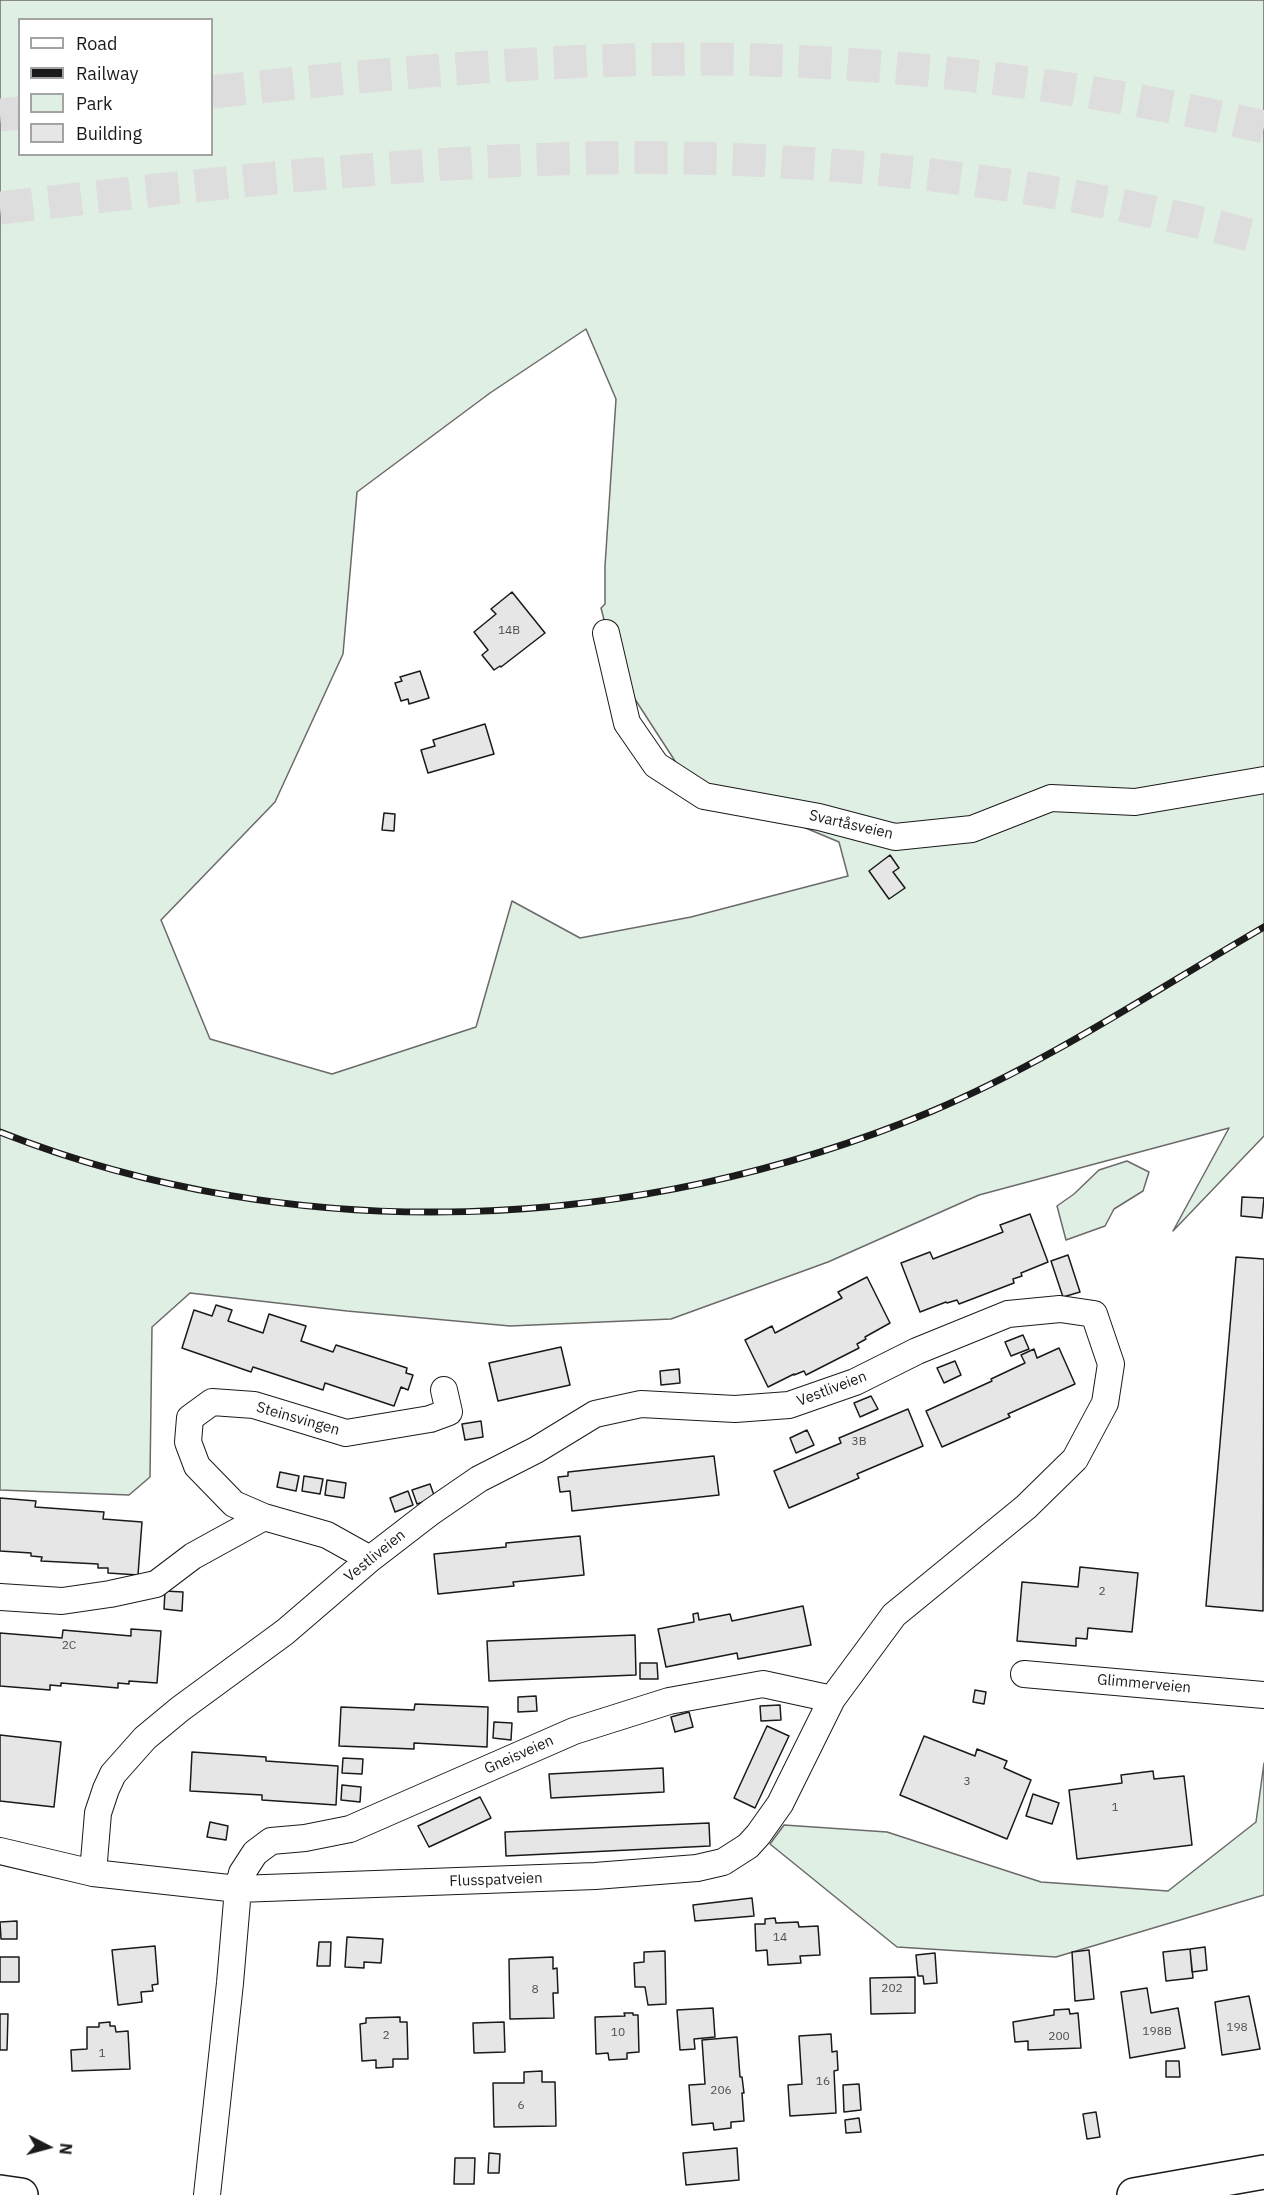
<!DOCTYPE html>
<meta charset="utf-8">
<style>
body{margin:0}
#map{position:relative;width:1264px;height:2195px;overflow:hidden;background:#fff;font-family:"IBM Plex Sans",sans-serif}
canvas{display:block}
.legend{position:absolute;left:18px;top:18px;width:195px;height:138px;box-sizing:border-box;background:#fff;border:2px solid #a3a3a3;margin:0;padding:8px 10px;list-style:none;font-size:18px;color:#1a1a1a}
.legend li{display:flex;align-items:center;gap:12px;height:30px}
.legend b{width:30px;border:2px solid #a3a3a3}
.north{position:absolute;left:18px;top:2117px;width:60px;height:60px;-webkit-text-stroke:4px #fff;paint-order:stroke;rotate:96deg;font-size:16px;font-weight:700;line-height:24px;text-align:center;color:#1a1a1a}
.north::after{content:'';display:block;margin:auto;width:21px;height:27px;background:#1a1a1a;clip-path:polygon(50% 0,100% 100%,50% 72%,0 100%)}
</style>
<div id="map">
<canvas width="1264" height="2195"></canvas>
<ul class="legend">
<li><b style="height:8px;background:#fff"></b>Road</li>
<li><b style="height:8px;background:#1a1a1a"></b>Railway</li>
<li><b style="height:16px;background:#e0efe3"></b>Park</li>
<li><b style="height:16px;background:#e6e6e6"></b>Building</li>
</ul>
<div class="north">N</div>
</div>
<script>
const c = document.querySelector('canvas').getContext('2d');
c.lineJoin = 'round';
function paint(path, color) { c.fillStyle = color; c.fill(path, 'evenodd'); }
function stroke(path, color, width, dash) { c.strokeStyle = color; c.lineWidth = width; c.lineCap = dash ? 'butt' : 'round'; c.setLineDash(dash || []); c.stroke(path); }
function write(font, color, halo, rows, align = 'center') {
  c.font = font + ' "IBM Plex Sans",sans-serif'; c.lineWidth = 4.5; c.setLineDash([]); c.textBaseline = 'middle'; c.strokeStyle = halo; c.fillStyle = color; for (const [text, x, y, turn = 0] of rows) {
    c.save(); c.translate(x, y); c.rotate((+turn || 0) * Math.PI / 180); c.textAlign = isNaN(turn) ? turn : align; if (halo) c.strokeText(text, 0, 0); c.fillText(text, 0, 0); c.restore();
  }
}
const green = new Path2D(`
 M 0,0 L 1264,0 L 1264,1136 L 1173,1231 L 1229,1128 L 979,1195 L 828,1262 L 671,1319 L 510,1326 L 347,1311 L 190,1293 L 152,1327 L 150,1477 L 129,1495 L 0,1490 ZM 20,20 L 212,20 L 212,154 L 20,154 ZM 586,329 L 616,399 L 605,566 L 605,604 L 601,608 L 618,673 L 686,778 L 839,842 L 848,876 L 691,917 L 580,938 L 512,901 L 476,1027 L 332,1074 L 210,1039 L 161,920 L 275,802 L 343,654 L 357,492 L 490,393 Z
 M 1127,1161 L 1149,1172 L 1143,1191 L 1114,1209 L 1105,1226 L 1066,1240 L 1057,1206 L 1074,1194 L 1099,1170 Z
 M 1264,1763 L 1264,1895 L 1056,1957 L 897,1947 L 770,1844 L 784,1825 L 887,1832 L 1041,1882 L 1168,1891 L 1256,1822 Z`);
const building = new Path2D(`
 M 512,592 L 545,633 L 501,667 L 500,666 L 494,670 L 482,655 L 488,650 L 474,632 L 496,614 L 491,609 Z
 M 420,671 L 429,698 L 409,704 L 408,699 L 401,701 L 395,683 L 402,681 L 400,677 Z
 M 485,724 L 494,754 L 428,773 L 421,750 L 435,746 L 433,740 Z
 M 384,813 L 395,814 L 394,831 L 382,830 Z
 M 890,855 L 899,868 L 893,872 L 905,888 L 889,899 L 869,871 Z
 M 1242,1197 L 1264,1198 L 1262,1218 L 1241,1216 Z
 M 1030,1214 L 1048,1262 L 1021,1273 L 1022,1276 L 1013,1279 L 1014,1283 L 959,1304 L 957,1300 L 947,1303 L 946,1302 L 920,1312 L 901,1263 L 930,1252 L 933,1259 L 1003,1232 L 1000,1225 Z
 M 1068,1255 L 1080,1292 L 1063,1297 L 1051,1261 Z
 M 1236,1257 L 1264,1259 L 1263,1611 L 1206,1606 Z
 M 867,1277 L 890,1323 L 865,1337 L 866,1339 L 857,1344 L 859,1348 L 806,1375 L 804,1371 L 794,1375 L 794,1374 L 768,1387 L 745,1340 L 772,1326 L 775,1333 L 842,1298 L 838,1292 Z
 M 216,1305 L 232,1310 L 228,1321 L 263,1333 L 269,1314 L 306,1326 L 301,1341 L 333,1352 L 336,1345 L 407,1368 L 406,1373 L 413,1375 L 408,1390 L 401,1387 L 394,1406 L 325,1383 L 323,1390 L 253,1367 L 251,1372 L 182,1348 L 194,1310 L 212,1316 Z
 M 1023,1335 L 1029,1349 L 1011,1356 L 1005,1342 Z
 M 561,1347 L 570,1385 L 498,1401 L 489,1363 Z
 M 1059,1348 L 1075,1384 L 1008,1414 L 1010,1417 L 942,1447 L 926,1411 L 992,1381 L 991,1379 L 1025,1363 L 1021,1355 L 1034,1349 L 1037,1358 Z
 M 955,1361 L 961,1375 L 944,1383 L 937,1368 Z
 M 679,1369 L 680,1383 L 661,1385 L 660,1371 Z
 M 871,1396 L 878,1409 L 860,1417 L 854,1403 Z
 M 908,1409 L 923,1446 L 857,1474 L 859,1478 L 789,1508 L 774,1471 L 841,1443 L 839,1438 Z
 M 481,1421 L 483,1437 L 465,1440 L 462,1424 Z
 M 807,1430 L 814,1445 L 796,1453 L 790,1438 Z
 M 714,1456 L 719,1495 L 572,1511 L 570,1491 L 560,1492 L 558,1477 L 568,1476 L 568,1472 Z
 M 280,1472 L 299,1476 L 296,1491 L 277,1487 Z
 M 304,1476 L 323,1479 L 320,1494 L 302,1491 Z
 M 327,1480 L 346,1483 L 344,1498 L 325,1495 Z
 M 430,1484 L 435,1498 L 417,1504 L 412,1490 Z
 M 408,1491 L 413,1505 L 395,1512 L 390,1498 Z
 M 0,1498 L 36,1501 L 35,1507 L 104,1512 L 103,1519 L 142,1522 L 138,1575 L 108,1573 L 108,1568 L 98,1568 L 98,1564 L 41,1561 L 42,1557 L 31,1556 L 31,1553 L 0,1551 Z
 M 580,1536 L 584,1575 L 513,1582 L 514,1586 L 438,1594 L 434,1554 L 506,1547 L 506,1543 Z
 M 1080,1567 L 1138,1573 L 1132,1632 L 1088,1628 L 1087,1639 L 1076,1638 L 1076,1646 L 1017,1641 L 1022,1582 L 1078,1587 Z
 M 165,1591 L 183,1592 L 182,1611 L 164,1609 Z
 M 803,1606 L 811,1645 L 738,1659 L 737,1653 L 666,1667 L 658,1629 L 694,1622 L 693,1614 L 698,1613 L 699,1620 L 730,1614 L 732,1621 Z
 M 131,1629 L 161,1631 L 157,1683 L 129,1681 L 129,1684 L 118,1683 L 118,1688 L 61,1683 L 61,1686 L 50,1685 L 50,1690 L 0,1686 L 0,1633 L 62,1638 L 63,1630 L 131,1636 Z
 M 635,1635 L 636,1675 L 489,1681 L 487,1641 Z
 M 640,1663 L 657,1663 L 658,1679 L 640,1679 Z
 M 975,1690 L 986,1692 L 984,1704 L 973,1702 Z
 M 536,1696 L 537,1711 L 518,1712 L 518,1697 Z
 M 415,1704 L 488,1707 L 487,1747 L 414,1743 L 414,1749 L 339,1746 L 341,1707 L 414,1710 Z
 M 780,1705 L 781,1720 L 761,1721 L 760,1706 Z
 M 689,1712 L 693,1727 L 675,1732 L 671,1717 Z
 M 494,1722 L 512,1723 L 511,1740 L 493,1738 Z
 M 767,1726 L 789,1736 L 755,1808 L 734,1798 Z
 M 0,1735 L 61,1742 L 54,1807 L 0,1801 Z
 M 924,1736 L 975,1756 L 977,1749 L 1007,1761 L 1004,1768 L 1031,1780 L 1007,1839 L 900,1795 Z
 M 192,1752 L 266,1757 L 266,1761 L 338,1766 L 336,1805 L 262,1800 L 262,1795 L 190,1791 Z
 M 343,1758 L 363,1759 L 362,1774 L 342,1773 Z
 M 663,1768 L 664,1792 L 551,1798 L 549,1774 Z
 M 1153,1771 L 1154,1779 L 1184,1776 L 1192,1845 L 1077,1859 L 1069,1790 L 1122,1783 L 1121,1775 Z
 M 342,1785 L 361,1787 L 360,1802 L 341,1800 Z
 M 1033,1794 L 1059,1803 L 1052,1824 L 1026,1816 Z
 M 480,1797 L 491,1818 L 429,1847 L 418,1826 Z
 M 210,1822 L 228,1826 L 226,1840 L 207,1837 Z
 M 709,1823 L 710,1846 L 506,1856 L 505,1832 Z
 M 752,1898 L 754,1916 L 695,1921 L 693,1905 Z
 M 775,1918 L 776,1923 L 798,1922 L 799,1927 L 818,1926 L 820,1955 L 800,1956 L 801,1963 L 768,1965 L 767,1950 L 756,1951 L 755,1924 L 765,1924 L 765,1919 Z
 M 17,1921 L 17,1939 L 1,1939 L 0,1922 Z
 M 347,1937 L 383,1939 L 381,1963 L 364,1962 L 364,1968 L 345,1967 Z
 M 319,1942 L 331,1942 L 330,1966 L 317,1966 Z
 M 155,1946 L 158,1984 L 152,1985 L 153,1991 L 141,1992 L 142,2002 L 118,2005 L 112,1950 Z
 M 1205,1947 L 1207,1970 L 1192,1972 L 1190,1949 Z
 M 1190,1949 L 1193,1978 L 1166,1981 L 1163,1952 Z
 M 1089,1950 L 1094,1999 L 1075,2001 L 1072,1952 Z
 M 665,1951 L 666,2004 L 648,2005 L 645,1987 L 635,1987 L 634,1963 L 644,1962 L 644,1952 Z
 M 935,1953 L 937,1983 L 924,1984 L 923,1976 L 918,1976 L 916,1955 Z
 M 0,1957 L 19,1957 L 19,1982 L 0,1982 Z
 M 553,1957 L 553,1969 L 557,1968 L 558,1993 L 553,1993 L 554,2018 L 510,2019 L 509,1959 Z
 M 915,1977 L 915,2013 L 871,2014 L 870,1978 Z
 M 1147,1988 L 1151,2013 L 1178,2008 L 1185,2048 L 1130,2058 L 1121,1992 Z
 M 1249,1996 L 1260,2049 L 1222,2055 L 1215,2002 Z
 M 713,2008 L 715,2037 L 694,2039 L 695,2049 L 680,2050 L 677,2010 Z
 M 1069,2009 L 1070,2014 L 1078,2013 L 1081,2048 L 1028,2050 L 1028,2041 L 1015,2042 L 1013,2022 L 1054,2015 L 1054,2010 Z
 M 624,2013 L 633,2013 L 633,2015 L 638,2015 L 639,2052 L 627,2053 L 627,2059 L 609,2060 L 608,2053 L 596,2054 L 595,2017 L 625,2016 Z
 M 0,2014 L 8,2014 L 7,2050 L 0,2050 Z
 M 400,2017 L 400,2022 L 407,2022 L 408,2059 L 393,2059 L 393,2067 L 376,2068 L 376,2060 L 362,2061 L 360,2024 L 366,2023 L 366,2018 Z
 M 110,2022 L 110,2026 L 115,2026 L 116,2032 L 128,2031 L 130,2069 L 72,2071 L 71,2050 L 87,2049 L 87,2027 L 99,2027 L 99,2023 Z
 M 504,2022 L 505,2052 L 474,2053 L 473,2023 Z
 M 831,2034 L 832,2052 L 837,2051 L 838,2070 L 834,2071 L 836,2113 L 790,2116 L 788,2085 L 802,2084 L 799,2036 Z
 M 737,2037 L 740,2077 L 742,2077 L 744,2093 L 742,2093 L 744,2121 L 731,2122 L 731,2128 L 714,2130 L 713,2123 L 692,2125 L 689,2085 L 705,2084 L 702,2040 Z
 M 1166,2061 L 1179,2061 L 1180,2077 L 1166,2077 Z
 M 542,2071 L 542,2082 L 555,2082 L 556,2126 L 494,2127 L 493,2083 L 524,2083 L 524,2072 Z
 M 859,2084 L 861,2110 L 844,2112 L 843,2085 Z
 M 1096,2112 L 1100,2137 L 1087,2139 L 1083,2114 Z
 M 859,2118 L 861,2132 L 846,2133 L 845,2120 Z
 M 737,2148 L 739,2180 L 686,2185 L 683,2153 Z
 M 489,2153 L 500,2154 L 499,2173 L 488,2173 Z
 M 455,2158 L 475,2158 L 474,2184 L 454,2184 Z`);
const highwayTunnel = new Path2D(`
 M 212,92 C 379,74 547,58 716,59 C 900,61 1085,85 1264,127
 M 0,115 L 20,113
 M 0,208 C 197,185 395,162 593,158 C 818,154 1047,180 1264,239`);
const street = new Path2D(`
 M 606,633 L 627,723 L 656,765 L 704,796 L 819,817 L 895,837 L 972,829 L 1051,798 L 1135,802 L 1264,780
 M 370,1559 L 327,1535 L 264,1517 L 234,1504 L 197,1466 L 188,1442 L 190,1418 L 212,1402 L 254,1405 L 346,1433 L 430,1419 L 449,1412 L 444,1390
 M 0,1597 L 62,1601 L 110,1594 L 156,1584 L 193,1556 L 264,1517
 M 1024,1674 L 1264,1695
 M 0,1851 L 93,1873 L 238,1889 L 595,1876 L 697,1868 L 723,1862 L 748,1846 L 758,1835 L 780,1804 L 832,1699 L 894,1615 L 1026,1507 L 1075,1459 L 1105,1403 L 1111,1364 L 1094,1314 L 1060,1309 L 1008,1314 L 917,1351 L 855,1382 L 789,1405 L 735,1409 L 641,1404 L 595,1414 L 536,1450 L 479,1479 L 431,1512 L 370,1559 L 285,1632 L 180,1709 L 145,1738 L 113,1774 L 106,1789 L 98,1813 L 93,1873
 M 207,2195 L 230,1983 L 238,1889 L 242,1873 L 255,1853 L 271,1841 L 305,1838 L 350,1829 L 574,1731 L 669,1701 L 763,1684 L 832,1699`);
const secondary = new Path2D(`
 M 0,2192 L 21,2195
 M 1134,2195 L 1264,2172`);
const rail = new Path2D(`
 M 0,1132 C 297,1249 637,1234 930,1112 C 1047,1063 1154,991 1264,927`);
const numberNames = [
 ["14B",509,631],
 ["3B",859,1442],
 ["2",1102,1592],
 ["2C",69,1646],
 ["3",967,1782],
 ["1",1115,1808],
 ["14",780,1938],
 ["202",892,1989],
 ["8",535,1990],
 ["198",1237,2028],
 ["198B",1157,2032],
 ["10",618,2033],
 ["2",386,2036],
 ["200",1059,2037],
 ["1",102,2054],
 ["16",823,2082],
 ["206",721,2091],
 ["6",521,2106]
];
const streetNames = [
 ["Svartåsveien",851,825,13],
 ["Vestliveien",832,1389,-21],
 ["Steinsvingen",298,1419,16],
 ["Vestliveien",375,1556,-39],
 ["Glimmerveien",1144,1684,5],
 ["Gneisveien",519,1755,-24],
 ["Flusspatveien",496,1880,-2]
];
paint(green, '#e0efe3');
stroke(green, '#6a6a6a', 1.5);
paint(building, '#e6e6e6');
stroke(building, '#1a1a1a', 1.5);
stroke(highwayTunnel, '#ddd', 33, [33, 16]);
stroke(street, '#1a1a1a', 28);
stroke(secondary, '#1a1a1a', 36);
stroke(street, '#fff', 26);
stroke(secondary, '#fff', 33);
stroke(rail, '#1a1a1a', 7);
stroke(rail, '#fff', 4.5, [14]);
write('12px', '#4d4d4d', null, numberNames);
write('15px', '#1a1a1a', '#fff', streetNames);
</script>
